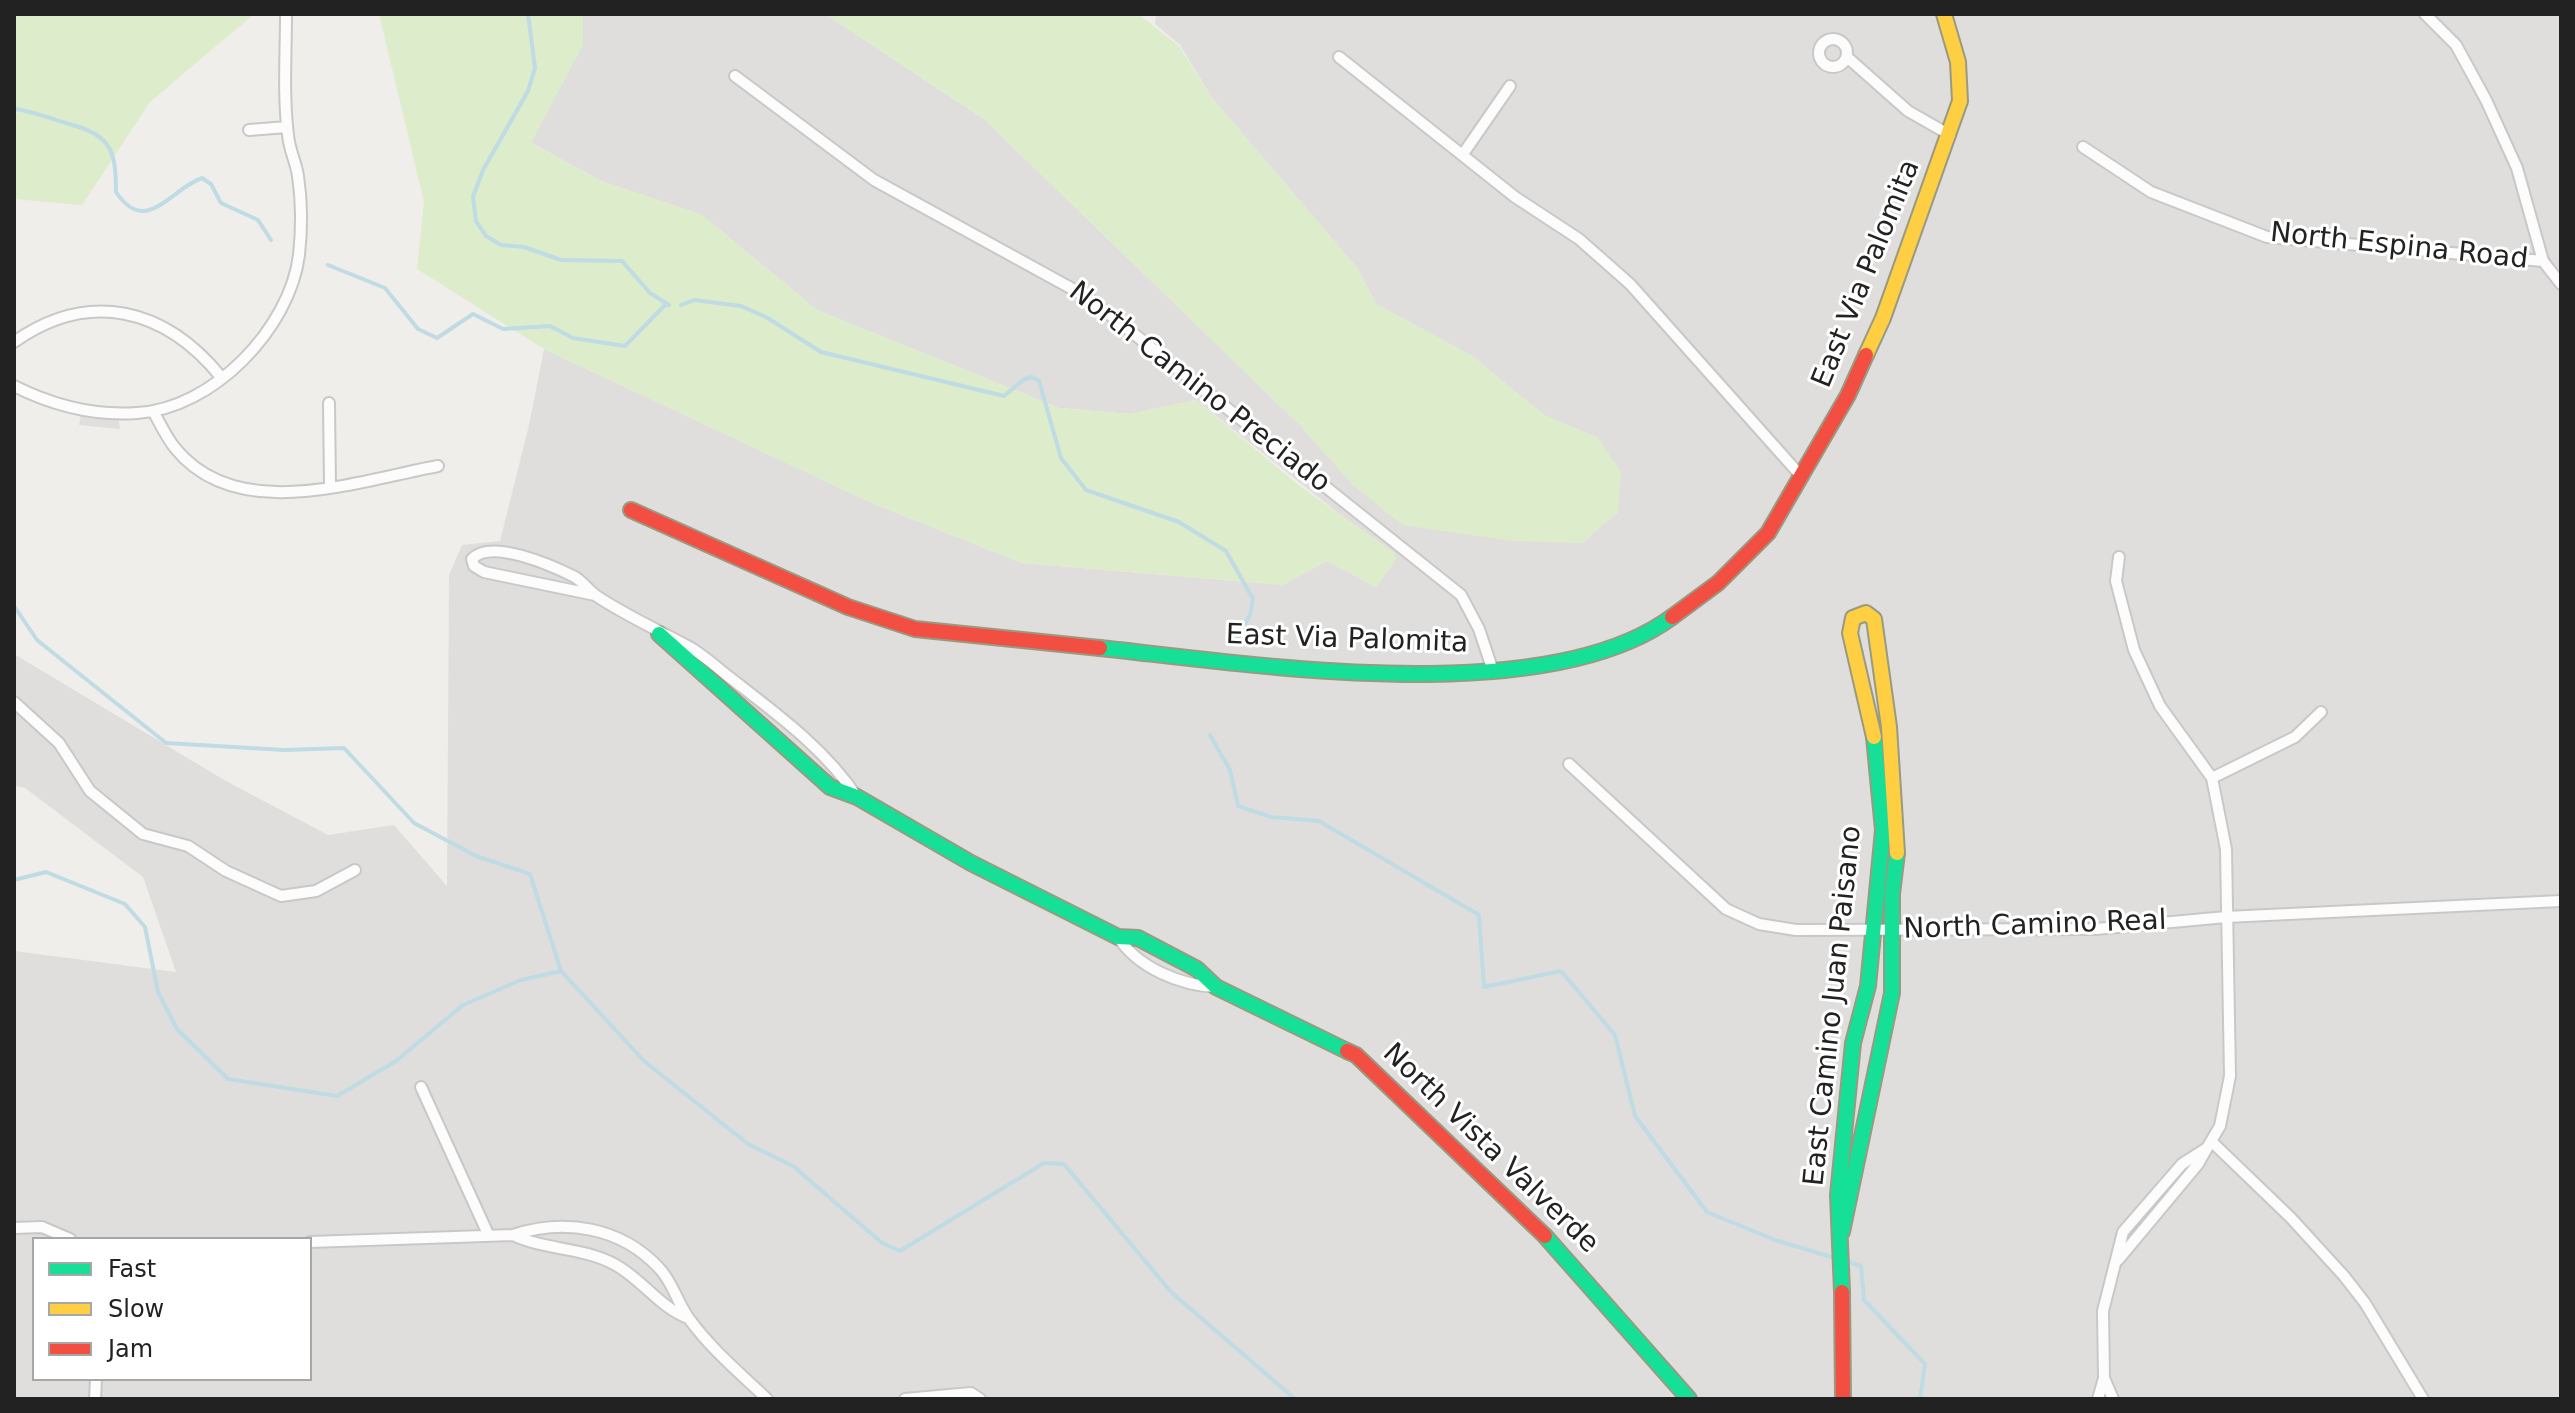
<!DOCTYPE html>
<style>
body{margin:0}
#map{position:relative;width:2575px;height:1413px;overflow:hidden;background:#f0eeeb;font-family:"DejaVu Sans",sans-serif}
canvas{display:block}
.frame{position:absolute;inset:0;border:16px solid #222;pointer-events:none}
.legend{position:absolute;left:32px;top:1237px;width:280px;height:144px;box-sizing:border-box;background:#fff;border:2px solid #a7a7a7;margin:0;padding:10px 14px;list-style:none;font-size:24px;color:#222}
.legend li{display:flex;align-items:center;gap:16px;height:40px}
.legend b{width:40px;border:2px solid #a7a7a7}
</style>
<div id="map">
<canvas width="2575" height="1413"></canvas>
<div class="frame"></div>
<ul class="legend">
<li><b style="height:10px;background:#16e098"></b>Fast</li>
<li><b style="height:10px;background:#ffcf43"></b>Slow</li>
<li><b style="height:10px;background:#f24e42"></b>Jam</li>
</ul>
</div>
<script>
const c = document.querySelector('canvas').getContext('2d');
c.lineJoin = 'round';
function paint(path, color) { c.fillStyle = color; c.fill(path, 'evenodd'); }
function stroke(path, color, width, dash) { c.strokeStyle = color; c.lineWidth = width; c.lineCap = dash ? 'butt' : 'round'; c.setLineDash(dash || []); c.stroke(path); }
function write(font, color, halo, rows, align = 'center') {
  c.font = font + ' "DejaVu Sans",sans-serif'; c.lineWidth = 6; c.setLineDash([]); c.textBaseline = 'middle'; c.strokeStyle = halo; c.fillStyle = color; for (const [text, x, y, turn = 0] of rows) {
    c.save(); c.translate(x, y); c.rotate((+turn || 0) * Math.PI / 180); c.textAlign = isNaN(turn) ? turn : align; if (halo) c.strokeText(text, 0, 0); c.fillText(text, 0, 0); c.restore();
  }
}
const residential = new Path2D(`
 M 583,14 L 825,14 L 984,119 L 1301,426 L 1353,485 L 1521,540 L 1582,543 L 1618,512 L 1598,438 L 1544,415 L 1472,356 L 1376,304 L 1358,269 L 1212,98 L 1180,45 L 1155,24 L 1156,14 L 2561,14 L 2561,1399 L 14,1399 L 14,951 L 176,972 L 143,877 L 25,788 L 14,786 L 14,654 L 226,781 L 328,835 L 394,825 L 447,886 L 449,575 L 462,545 L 500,541 L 529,425 L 544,349 L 874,504 L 1022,563 L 1283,585 L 1327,561 L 1376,587 L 1396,559 L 1196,400 L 1130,414 L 1059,408 L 817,310 L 702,215 L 601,181 L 530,142 L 582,45 ZM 34,1239 L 310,1239 L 310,1379 L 34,1379 Z`);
const grass = new Path2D(`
 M 14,14 L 254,14 L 150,102 L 82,205 L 14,199 Z
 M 379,14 L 583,14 L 583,45 L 531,143 L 601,181 L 702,215 L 817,310 L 1059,408 L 1130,414 L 1196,400 L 1301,487 L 1394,552 L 1396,559 L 1376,587 L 1327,561 L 1283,585 L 1022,563 L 874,504 L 544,349 L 417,269 L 424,202 Z
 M 825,14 L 1138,14 L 1179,46 L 1212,98 L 1358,269 L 1376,304 L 1472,356 L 1544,415 L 1598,438 L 1621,472 L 1618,512 L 1582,543 L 1511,541 L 1402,525 L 1353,485 L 1301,426 L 984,119 Z`);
const parking = new Path2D(`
 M 81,413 L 118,415 L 120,429 L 79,425 Z`);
const stream = new Path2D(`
 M 528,14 L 535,68 L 528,91 L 483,170 L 473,197 L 476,221 L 486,236 L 501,245 L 524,247 L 561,260 L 622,261 L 650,293 L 669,305
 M 16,109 C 34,112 49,118 66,123 C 109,135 116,146 116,192 C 146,237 170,189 202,178 L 211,184 L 221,203 L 258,220 L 271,240
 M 328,265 L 385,288 L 418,329 L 437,338 L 473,314 L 503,329 L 550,326 L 573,338 L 625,346 L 666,304
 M 681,305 L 694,300 L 741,306 L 766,317 L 821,352 L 1004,396 L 1023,380 L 1032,377 L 1039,381 L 1061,458 L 1086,490 L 1179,522 L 1226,551 L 1253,599 L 1250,615 L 1235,642
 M 14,606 L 37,640 L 166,743 L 284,750 L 344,748 L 414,823 L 476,856 L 530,874 L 561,971
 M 1210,735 L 1230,770 L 1238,806 L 1271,817 L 1319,821 L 1479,915 L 1484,987 L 1561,971 L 1615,1035 L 1635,1116 L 1707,1212 L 1775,1240 L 1838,1259
 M 14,880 L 46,872 L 125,904 L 145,927 L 158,992 L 177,1029 L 228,1079 L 337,1096 L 396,1061 L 463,1005 L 521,980 L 561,971 L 644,1061 L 748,1144 L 793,1166 L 882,1243 L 900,1251 L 1044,1163 L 1064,1164 L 1171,1292 L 1295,1399
 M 1846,1261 L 1861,1266 L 1864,1300 L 1925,1364 L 1920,1399`);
const street = new Path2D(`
 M 2425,14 L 2456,45 L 2486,100 L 2517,168 L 2543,261 L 2561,284
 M1819 53a14 14 0 1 1 28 0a14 14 0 1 1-28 0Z
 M 1339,57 L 1515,197 L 1579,239 L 1630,284 L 1801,476
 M 1847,57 L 1908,111 L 1950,135
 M 735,76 L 874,180 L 1089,298 L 1461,595 L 1479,629 L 1493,671
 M 249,130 L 287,127
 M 2083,147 L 2151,192 L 2267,237 L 2543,261
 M 1463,154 L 1510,86
 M 14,342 C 89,289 165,308 221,377
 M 14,386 C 52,405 95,416 137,413 C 213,409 290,328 299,255 C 302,228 302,203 298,176 C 296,162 289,149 288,135 C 283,95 286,54 286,14
 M 329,403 L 330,485
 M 153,411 C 160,423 166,437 175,448 C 237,525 357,481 438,466
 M 2119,557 L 2116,581 L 2134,650 L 2160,706 L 2212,778 L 2226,849 L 2230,1076 L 2220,1126 L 2207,1148
 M 595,595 L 484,572 L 474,566 L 472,559 C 491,538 553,566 575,577 C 583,582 589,591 598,597 C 627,616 658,630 689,647 C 704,655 718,669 733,680 C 777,714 826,750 857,797
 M 14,702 L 59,743 L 90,791 L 143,834 L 188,846 L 226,871 L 281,896 L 316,891 L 355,870
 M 1569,764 L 1726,909 L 1759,924 L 1796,930 L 2096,929 L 2226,917 L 2561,901
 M 2212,778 L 2295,737 L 2321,712
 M 1118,937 C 1138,968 1180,985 1216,987
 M 421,1087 L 488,1234
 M 2211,1141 L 2291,1218 L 2344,1276 L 2365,1303 L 2423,1399
 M 14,1228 L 42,1227 L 70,1239
 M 513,1235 C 544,1250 582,1247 614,1264 C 642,1279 659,1307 688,1318
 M 310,1242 L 513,1235 C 565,1218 621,1227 659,1268 C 673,1282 678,1305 690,1320 C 712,1350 741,1374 767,1399
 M 2104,1378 L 2113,1399
 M 95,1399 L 96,1379
 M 905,1399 L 971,1393 L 980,1399
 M 2098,1399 L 2104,1378 L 2103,1311 L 2123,1232 L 2182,1164 L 2207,1148 L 2198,1164 L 2118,1260`);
const fast = new Path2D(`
 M 659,634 L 830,787 L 857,797 L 971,863 L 1118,937 L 1138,938 L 1197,969 L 1216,987 L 1347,1051
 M 1100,648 C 1251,664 1545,711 1672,617
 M 1842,1232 L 1892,993 L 1892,894 L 1897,853
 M 1545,1236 L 1689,1399
 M 1842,1292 L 1838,1195 L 1853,1043 L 1868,986 L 1883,830 L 1874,737`);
const slow = new Path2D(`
 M 1866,355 L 1883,318 L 1960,101 L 1958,62 L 1944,14
 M 1874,737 L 1850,633 L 1853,618 L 1866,613 L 1874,619 L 1889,727 L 1897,853`);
const jam = new Path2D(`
 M 631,510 L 848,607 L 915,629 L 1100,648
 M 1672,617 L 1718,583 L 1768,533 L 1848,395 L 1866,355
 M 1347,1051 L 1356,1055 L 1545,1236
 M 1842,1292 L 1843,1399`);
const streetNames = [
 ["North Espina Road",2399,247,6],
 ["East Via Palomita",1867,274,-68],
 ["North Camino Preciado",1199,388,38],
 ["East Via Palomita",1347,640,2],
 ["North Camino Real",2035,926,-2],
 ["East Camino Juan Paisano",1834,1006,-84],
 ["North Vista Valverde",1490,1149,44]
];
paint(residential, '#dfdedc');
paint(grass, '#ddeccb');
paint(parking, '#e0dfde');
stroke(stream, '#bfdbe3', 4);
stroke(street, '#c9c8c7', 14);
stroke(fast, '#999a82', 18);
stroke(slow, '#999a82', 18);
stroke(jam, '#999a82', 18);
stroke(street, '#fdfcfc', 10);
stroke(fast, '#16e098', 14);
stroke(slow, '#ffcf43', 14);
stroke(jam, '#f24e42', 14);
write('28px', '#222', '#fff', streetNames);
</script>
